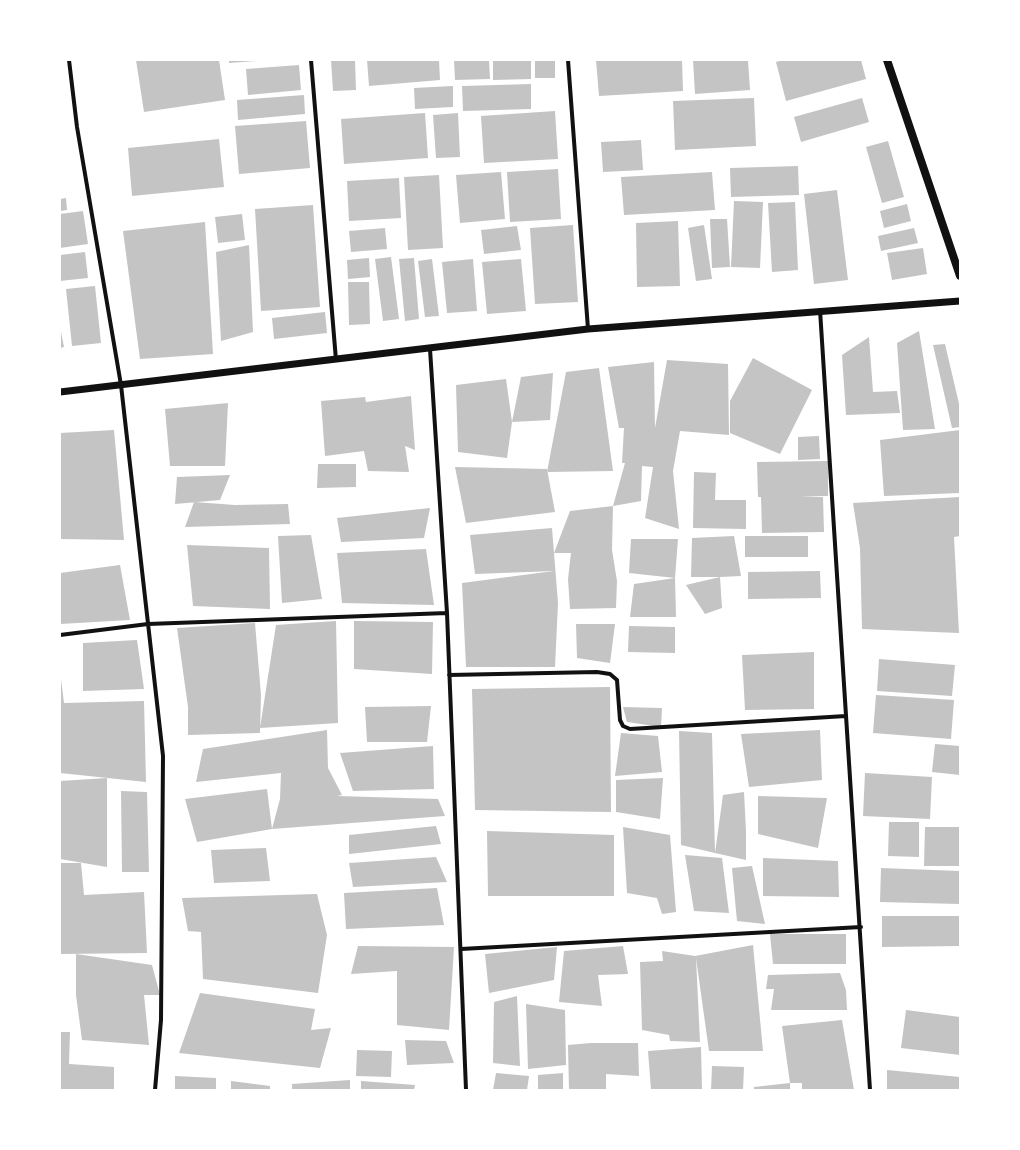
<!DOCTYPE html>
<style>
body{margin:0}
#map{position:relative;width:1020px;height:1150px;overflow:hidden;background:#fff;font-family:"Playfair Display",serif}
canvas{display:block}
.frame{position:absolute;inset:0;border:61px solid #fff;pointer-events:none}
</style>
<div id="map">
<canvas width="1020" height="1150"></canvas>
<div class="frame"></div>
</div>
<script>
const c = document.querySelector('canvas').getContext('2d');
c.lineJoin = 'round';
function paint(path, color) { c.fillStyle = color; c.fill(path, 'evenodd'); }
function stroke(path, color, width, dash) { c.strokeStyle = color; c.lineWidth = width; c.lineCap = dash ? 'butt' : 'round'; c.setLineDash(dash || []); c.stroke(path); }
const building = new Path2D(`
 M 136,60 L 219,60 L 225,100 L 144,112 Z
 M 229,60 L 256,60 L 256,61 L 229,63 Z
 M 331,60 L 355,60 L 356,90 L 333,91 Z
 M 367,60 L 439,60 L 440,80 L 369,86 Z
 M 454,60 L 489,60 L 490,79 L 455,80 Z
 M 493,60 L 531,60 L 531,79 L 493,80 Z
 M 535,60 L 555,60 L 555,78 L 535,78 Z
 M 596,60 L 682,60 L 683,91 L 599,96 Z
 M 693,60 L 748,60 L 750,90 L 695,94 Z
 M 783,60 L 861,60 L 866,79 L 786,101 L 776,62 Z
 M 299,65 L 301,90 L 248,95 L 246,69 Z
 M 531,84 L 531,109 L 463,111 L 462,86 Z
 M 453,86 L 453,107 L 415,109 L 414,88 Z
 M 304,95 L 305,114 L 238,120 L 237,100 Z
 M 754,98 L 756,146 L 675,150 L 673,101 Z
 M 862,98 L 869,122 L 801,142 L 794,117 Z
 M 555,111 L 558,159 L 484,163 L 481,116 Z
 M 425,113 L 428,158 L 344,164 L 341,119 Z
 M 458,113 L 460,157 L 436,158 L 433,115 Z
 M 306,121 L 310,168 L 239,174 L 235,126 Z
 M 219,139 L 224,187 L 132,196 L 128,148 Z
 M 641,140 L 643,170 L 603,172 L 601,142 Z
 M 888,141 L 904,197 L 882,203 L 866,147 Z
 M 798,166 L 799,195 L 731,197 L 730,168 Z
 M 558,169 L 561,219 L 510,222 L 507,172 Z
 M 501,172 L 505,219 L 460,223 L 456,175 Z
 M 712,172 L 715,210 L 624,215 L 621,177 Z
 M 439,175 L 443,248 L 408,250 L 404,177 Z
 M 399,178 L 401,218 L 349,221 L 347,181 Z
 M 837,190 L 848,280 L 814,284 L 804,194 Z
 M 66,198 L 67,210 L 60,211 L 60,199 Z
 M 734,201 L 763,202 L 760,268 L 731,267 Z
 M 795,202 L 798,270 L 772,272 L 768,203 Z
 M 907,204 L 911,221 L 884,228 L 880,211 Z
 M 313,205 L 320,307 L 261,311 L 255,209 Z
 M 83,211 L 88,244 L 60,248 L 60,214 Z
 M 242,214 L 245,240 L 218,243 L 215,217 Z
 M 710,219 L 727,219 L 730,267 L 712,268 Z
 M 678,221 L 680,286 L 637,287 L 636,223 Z
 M 205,222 L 213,354 L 140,359 L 123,231 Z
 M 573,225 L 578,302 L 535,304 L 530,228 Z
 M 704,225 L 712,279 L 696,281 L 688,228 Z
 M 517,226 L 521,250 L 484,254 L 481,230 Z
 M 385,228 L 387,249 L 351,252 L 349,231 Z
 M 914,228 L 918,243 L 881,251 L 878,236 Z
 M 249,245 L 253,332 L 221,341 L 216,252 Z
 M 923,248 L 927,274 L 892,280 L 887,253 Z
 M 85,252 L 88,278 L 60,281 L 60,255 Z
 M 391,257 L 399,319 L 383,321 L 375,259 Z
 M 369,258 L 370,277 L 348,279 L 347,260 Z
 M 414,258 L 419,319 L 405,321 L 399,259 Z
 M 432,259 L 439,316 L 425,317 L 418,261 Z
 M 473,259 L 477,311 L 447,313 L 442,262 Z
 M 521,259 L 526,311 L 487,314 L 482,262 Z
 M 348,282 L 369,282 L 370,324 L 349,325 Z
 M 95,286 L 101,343 L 72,346 L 66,289 Z
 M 325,312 L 327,333 L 274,339 L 272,318 Z
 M 60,327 L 64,347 L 60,348 Z
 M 919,331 L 935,429 L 903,430 L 897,343 Z
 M 869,337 L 873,392 L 897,391 L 900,413 L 846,415 L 842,355 Z
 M 945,344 L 960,408 L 960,427 L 952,428 L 933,345 Z
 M 753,358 L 812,390 L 780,454 L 730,433 L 730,401 Z
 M 667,360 L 728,364 L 729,435 L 680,431 L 673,471 L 679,529 L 645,518 L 653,467 L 642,466 L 641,501 L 613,506 L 625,463 L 622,463 L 624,428 L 619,428 L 608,367 L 654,362 L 655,428 Z
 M 599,368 L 613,471 L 547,472 L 566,372 Z
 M 553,373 L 550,420 L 512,422 L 521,377 Z
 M 506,379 L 512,422 L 507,458 L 458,452 L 456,385 Z
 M 411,396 L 415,450 L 405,446 L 409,472 L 368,471 L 364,451 L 325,456 L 321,401 L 365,397 L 366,402 Z
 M 228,403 L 225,466 L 170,466 L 165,409 Z
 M 114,430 L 124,540 L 60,539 L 60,433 Z
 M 960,430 L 960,493 L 884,496 L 880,440 Z
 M 819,436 L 820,459 L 798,460 L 798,437 Z
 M 828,461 L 828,496 L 800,496 L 823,497 L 824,532 L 762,533 L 761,497 L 758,497 L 757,462 Z
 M 318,464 L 356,464 L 356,487 L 317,488 Z
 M 455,467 L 547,469 L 555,512 L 466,523 Z
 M 694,472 L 716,473 L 715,500 L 746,500 L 746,529 L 693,528 Z
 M 230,475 L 220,500 L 175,504 L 177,477 Z
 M 960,497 L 960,536 L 954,537 L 959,633 L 862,629 L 860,548 L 853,503 Z
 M 194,502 L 235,505 L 288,504 L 290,524 L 185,527 Z
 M 613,506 L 612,550 L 617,581 L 616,608 L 570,609 L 568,579 L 571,553 L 554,553 L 558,603 L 555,667 L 466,667 L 462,583 L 554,571 L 475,574 L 470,535 L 552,528 L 554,553 L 570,511 Z
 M 430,508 L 424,538 L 341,542 L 337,518 Z
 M 311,535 L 322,599 L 282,603 L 278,536 Z
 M 734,536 L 741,576 L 720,577 L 722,608 L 705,614 L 686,585 L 720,577 L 691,577 L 692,538 Z
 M 745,536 L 808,536 L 808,557 L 745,557 Z
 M 631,539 L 678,539 L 675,578 L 629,573 Z
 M 187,545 L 269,548 L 270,609 L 193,606 Z
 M 426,549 L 434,605 L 342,603 L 337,553 Z
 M 120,565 L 130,620 L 60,624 L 60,573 Z
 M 820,571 L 821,598 L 748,599 L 748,572 Z
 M 675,578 L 676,617 L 630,617 L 634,584 Z
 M 336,621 L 338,723 L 260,728 L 276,625 Z
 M 354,621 L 433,622 L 432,674 L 354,669 Z
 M 255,623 L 261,695 L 260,733 L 188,735 L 188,707 L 177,628 Z
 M 576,624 L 615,624 L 610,663 L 577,658 Z
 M 629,626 L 675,627 L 675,653 L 628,652 Z
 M 137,640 L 144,689 L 83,691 L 83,643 Z
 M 814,652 L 814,709 L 745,710 L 742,655 Z
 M 879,659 L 955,665 L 952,696 L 877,691 Z
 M 60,671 L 64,703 L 144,701 L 146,782 L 60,773 Z
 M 610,687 L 611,812 L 475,810 L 472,689 Z
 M 876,695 L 954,700 L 951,739 L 873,733 Z
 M 431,706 L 427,742 L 367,742 L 365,707 Z
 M 623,707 L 662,708 L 661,727 L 627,722 Z
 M 327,730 L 328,768 L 342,795 L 337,796 L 438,799 L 445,816 L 272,829 L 280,799 L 281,773 L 196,782 L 203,749 Z
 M 820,730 L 822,780 L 749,787 L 741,734 Z
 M 679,731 L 712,733 L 715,853 L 681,845 Z
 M 621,733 L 658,736 L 662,772 L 615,776 Z
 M 935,744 L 960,746 L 960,775 L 932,772 Z
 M 433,746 L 434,789 L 353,791 L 340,753 Z
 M 865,773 L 932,777 L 930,819 L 863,816 Z
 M 107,778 L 107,867 L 60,859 L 60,781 Z
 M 663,778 L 660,819 L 616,812 L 616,780 Z
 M 267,789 L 272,829 L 197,842 L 185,799 Z
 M 121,791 L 147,792 L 149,872 L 122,872 Z
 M 744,792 L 746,831 L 746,860 L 715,853 L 723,795 Z
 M 758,796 L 827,798 L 818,848 L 758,834 Z
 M 889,822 L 919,822 L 919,857 L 888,856 Z
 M 436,826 L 441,844 L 349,854 L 349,835 Z
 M 623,827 L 670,835 L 676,912 L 662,914 L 657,898 L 627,893 Z
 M 925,827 L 960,827 L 960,866 L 924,866 Z
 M 487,831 L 614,835 L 614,896 L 488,896 Z
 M 266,848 L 270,881 L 214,883 L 211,850 Z
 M 685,855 L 722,858 L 729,913 L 694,911 Z
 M 436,857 L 447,882 L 353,887 L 349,863 Z
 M 763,858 L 838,861 L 839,897 L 763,896 Z
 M 60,863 L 81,863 L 84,895 L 144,892 L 147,953 L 60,954 Z
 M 752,866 L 765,924 L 737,921 L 732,868 Z
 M 881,868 L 960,871 L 960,904 L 880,902 Z
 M 437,888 L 444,925 L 346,929 L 344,893 Z
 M 317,894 L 327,935 L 318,993 L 203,979 L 201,932 L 188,931 L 182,898 Z
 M 882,916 L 960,916 L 960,946 L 882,947 Z
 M 770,934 L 846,934 L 846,964 L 773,964 Z
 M 753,945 L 763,1051 L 709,1051 L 696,958 L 700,1042 L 670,1041 L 669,1035 L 642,1030 L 640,962 L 663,961 L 662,951 L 695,956 Z
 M 358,946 L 454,947 L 449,1030 L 397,1025 L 397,971 L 351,974 Z
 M 623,946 L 628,974 L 598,975 L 602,1006 L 559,1002 L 564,951 Z
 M 557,947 L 554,980 L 489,993 L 485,954 Z
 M 76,954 L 152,965 L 160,995 L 144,995 L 149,1045 L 82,1040 L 76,995 Z
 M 840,973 L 846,990 L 847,1010 L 771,1010 L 774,989 L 766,989 L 768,975 Z
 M 200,993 L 315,1009 L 311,1030 L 331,1028 L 320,1068 L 179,1053 Z
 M 517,996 L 520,1066 L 493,1063 L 494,1002 Z
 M 526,1004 L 565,1010 L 566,1065 L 528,1069 Z
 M 906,1010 L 960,1017 L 960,1055 L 901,1048 Z
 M 842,1020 L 854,1090 L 802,1090 L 802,1083 L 790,1083 L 790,1090 L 754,1090 L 754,1087 L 790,1083 L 782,1026 Z
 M 60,1032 L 70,1032 L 69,1064 L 114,1067 L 114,1090 L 60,1090 Z
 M 405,1040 L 446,1041 L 454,1063 L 407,1065 Z
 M 591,1043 L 638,1043 L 639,1076 L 606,1074 L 606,1090 L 569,1090 L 568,1045 Z
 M 701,1047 L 702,1090 L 651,1090 L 648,1051 Z
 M 357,1050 L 392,1051 L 391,1077 L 356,1076 Z
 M 712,1066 L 744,1067 L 743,1090 L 711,1090 Z
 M 887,1070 L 960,1077 L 960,1090 L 887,1090 Z
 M 496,1073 L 529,1076 L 527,1090 L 493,1090 Z
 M 563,1073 L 563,1090 L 538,1090 L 538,1075 Z
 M 175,1076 L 216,1078 L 216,1090 L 175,1090 Z
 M 350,1080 L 350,1090 L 292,1090 L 292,1084 Z
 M 231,1081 L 270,1086 L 270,1090 L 231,1090 Z
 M 361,1081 L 415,1085 L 414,1090 L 361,1090 Z`);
const minor = new Path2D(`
 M 69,60 L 77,127 L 121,385 L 163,756 L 161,1020 L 155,1090
 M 311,60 L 336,360
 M 568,60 L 588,329
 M 820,310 L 870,1090
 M 430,349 L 447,613 L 466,1090
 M 60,635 L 148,624 L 447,613
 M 449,675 L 597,672 L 610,674 L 617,680 L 620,720 L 623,726 L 630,729 L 846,716
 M 461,949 L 861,927`);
const tertiary = new Path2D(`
 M 60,392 L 588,329 L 960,301`);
const secondary = new Path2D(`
 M 887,60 L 960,276`);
paint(building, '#c4c4c4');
stroke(minor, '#111', 4);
stroke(tertiary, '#111', 7);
stroke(secondary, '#111', 8);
</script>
